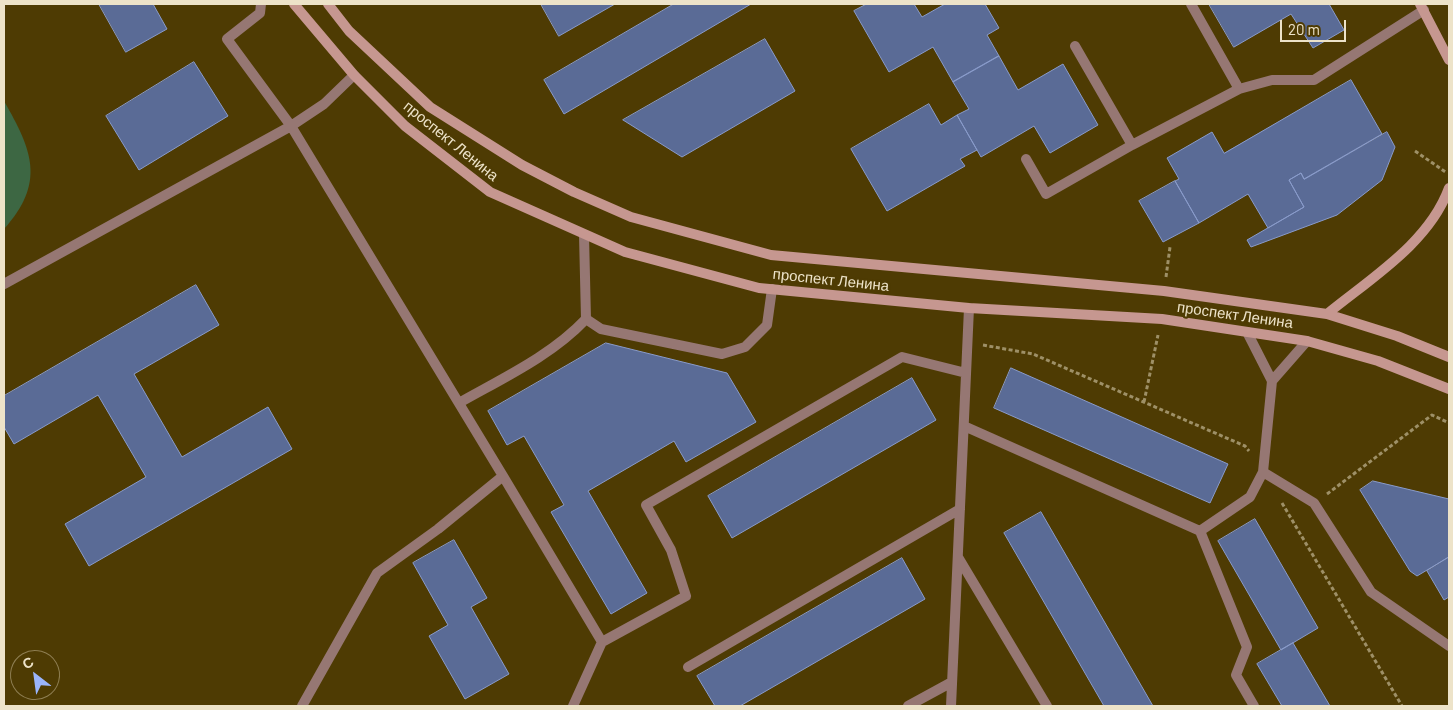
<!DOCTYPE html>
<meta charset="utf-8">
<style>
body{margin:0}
#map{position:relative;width:1453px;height:710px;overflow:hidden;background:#4e3b03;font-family:Barlow,sans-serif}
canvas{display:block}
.frame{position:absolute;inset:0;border:5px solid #ede3c9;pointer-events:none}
.north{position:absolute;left:10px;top:650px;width:50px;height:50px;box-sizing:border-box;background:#4e3b03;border:1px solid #8e7e52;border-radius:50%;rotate:330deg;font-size:14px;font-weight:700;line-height:20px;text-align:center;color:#ede3c9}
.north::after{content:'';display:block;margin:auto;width:18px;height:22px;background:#9ab5fd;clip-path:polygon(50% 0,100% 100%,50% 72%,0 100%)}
.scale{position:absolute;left:1280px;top:20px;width:66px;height:22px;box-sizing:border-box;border:2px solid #ede3c9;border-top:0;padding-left:6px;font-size:15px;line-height:18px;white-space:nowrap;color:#ede3c9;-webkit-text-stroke:4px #4e3b03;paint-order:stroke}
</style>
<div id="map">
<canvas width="1453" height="710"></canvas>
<div class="frame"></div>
<div class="north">С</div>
<div class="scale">20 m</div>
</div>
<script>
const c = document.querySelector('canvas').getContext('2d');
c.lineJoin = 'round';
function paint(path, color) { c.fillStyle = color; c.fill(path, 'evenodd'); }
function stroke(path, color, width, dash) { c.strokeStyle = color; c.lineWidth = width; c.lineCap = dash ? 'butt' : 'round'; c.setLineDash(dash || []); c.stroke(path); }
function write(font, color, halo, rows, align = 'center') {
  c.font = font + ' Barlow,sans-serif'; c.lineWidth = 4.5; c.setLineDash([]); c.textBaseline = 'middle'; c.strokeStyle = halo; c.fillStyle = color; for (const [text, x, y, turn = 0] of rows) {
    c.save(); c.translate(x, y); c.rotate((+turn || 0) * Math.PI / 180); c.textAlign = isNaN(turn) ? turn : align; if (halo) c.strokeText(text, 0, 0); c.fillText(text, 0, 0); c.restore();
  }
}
const green = new Path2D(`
 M 4,101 C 32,150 46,182 4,229 Z`);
const building = new Path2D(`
 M 99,4 L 153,4 L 167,29 L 126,52 Z
 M 541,4 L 615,4 L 559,36 Z
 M 674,4 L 751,4 L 564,114 L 544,80 Z
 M 867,4 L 914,4 L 922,17 L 945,4 L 985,4 L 999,28 L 987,35 L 999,56 L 953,82 L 933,47 L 889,72 L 854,11 Z
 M 1209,4 L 1329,4 L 1344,30 L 1313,48 L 1291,14 L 1234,47 Z
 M 765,39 L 795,91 L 682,157 L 623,120 Z
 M 999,56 L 1018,90 L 1063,64 L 1098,125 L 1050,153 L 1034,126 L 981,157 L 957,115 L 969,109 L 953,82 Z
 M 194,62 L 228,116 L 139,170 L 106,116 Z
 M 1351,80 L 1382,134 L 1304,179 L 1301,173 L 1289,180 L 1304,207 L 1268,228 L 1248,194 L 1199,223 L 1175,181 L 1179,179 L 1167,158 L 1212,132 L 1224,153 Z
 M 929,104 L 941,125 L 957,115 L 977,150 L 960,159 L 965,166 L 887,211 L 851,149 Z
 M 1387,132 L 1395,147 L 1382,180 L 1337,215 L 1251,247 L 1247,240 L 1304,207 L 1289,180 L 1301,173 L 1304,179 Z
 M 1175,181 L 1199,223 L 1163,242 L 1139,201 Z
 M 196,285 L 219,325 L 134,374 L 182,457 L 268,407 L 292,449 L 89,566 L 65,524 L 146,477 L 98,395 L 14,444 L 4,427 L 4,396 Z
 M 606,343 L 727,373 L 756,422 L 686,462 L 674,441 L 588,491 L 647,593 L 611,614 L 551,512 L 564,505 L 524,436 L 507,445 L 488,411 Z
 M 1011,368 L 1228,464 L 1210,503 L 994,408 Z
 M 912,378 L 936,420 L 732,538 L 708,496 Z
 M 1373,481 L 1449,499 L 1449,557 L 1417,576 L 1410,571 L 1360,490 Z
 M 1041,512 L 1153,706 L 1104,706 L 1004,533 Z
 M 1255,519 L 1318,628 L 1281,650 L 1218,541 Z
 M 454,540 L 487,598 L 471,607 L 509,674 L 465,699 L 429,636 L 448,625 L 413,563 Z
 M 1449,557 L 1449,597 L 1444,600 L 1427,571 Z
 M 902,558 L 925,599 L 740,706 L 715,706 L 697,676 Z
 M 1293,643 L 1330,706 L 1282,706 L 1257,664 Z`);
const path = new Path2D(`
 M 1415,151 L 1447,173
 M 1166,277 L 1170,247
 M 983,345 L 1033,354 L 1245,446 L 1249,451
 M 1144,402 L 1158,335
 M 1327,494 L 1432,415 L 1449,423
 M 1282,503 L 1402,706`);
const lane = new Path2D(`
 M 261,4 L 260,13 L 227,39 L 291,126 L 503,476 L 438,529 L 377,573 L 302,706
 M 1191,4 L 1239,89
 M 1075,46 L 1132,145
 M 1026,159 L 1046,194 L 1132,145 L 1239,89 L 1272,80 L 1314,80 L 1424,10
 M 4,284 L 291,126 L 324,104 L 354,75
 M 586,319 L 601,329 L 722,354 L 745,347 L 767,325 L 772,289
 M 1272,381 L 1307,341
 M 459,403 C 503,378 551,356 586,319 L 584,235
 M 964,426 L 1200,531 L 1247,647 L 1236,675 L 1254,706
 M 1263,472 L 1314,503 L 1371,592 L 1449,646
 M 503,476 L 602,642 L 573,706
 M 1200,531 L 1250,497 L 1263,472 L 1272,381 L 1247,332
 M 958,557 L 1047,706
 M 602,642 L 686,596 L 671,550 L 646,505 L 902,357 L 966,373
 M 688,667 L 960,509
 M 908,706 L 952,682
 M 951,706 L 969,308`);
const secondary = new Path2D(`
 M 294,4 L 354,75 L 405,126 L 490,192 L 625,252 L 759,288 L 969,308 L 1162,319 L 1307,341 L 1378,361 L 1449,389
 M 328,4 L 349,31 L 430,107 L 522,165 L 574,192 L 631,217 L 771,255 L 1164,291 L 1327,314 L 1397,336 L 1449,357
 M 1420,4 L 1449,60
 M 1327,314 C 1371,278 1429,243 1449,188`);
const streetNames = [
 ["проспект Ленина",451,141,39],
 ["проспект Ленина",831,280,6],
 ["проспект Ленина",1235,315,8]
];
paint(green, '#3d6743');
paint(building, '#5a6b96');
stroke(building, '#899bca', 1);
stroke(path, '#9e9067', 3, [4, 2.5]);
stroke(lane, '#967773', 10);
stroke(secondary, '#c69790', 10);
write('15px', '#ede3c9', '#4e3b03', streetNames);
</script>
